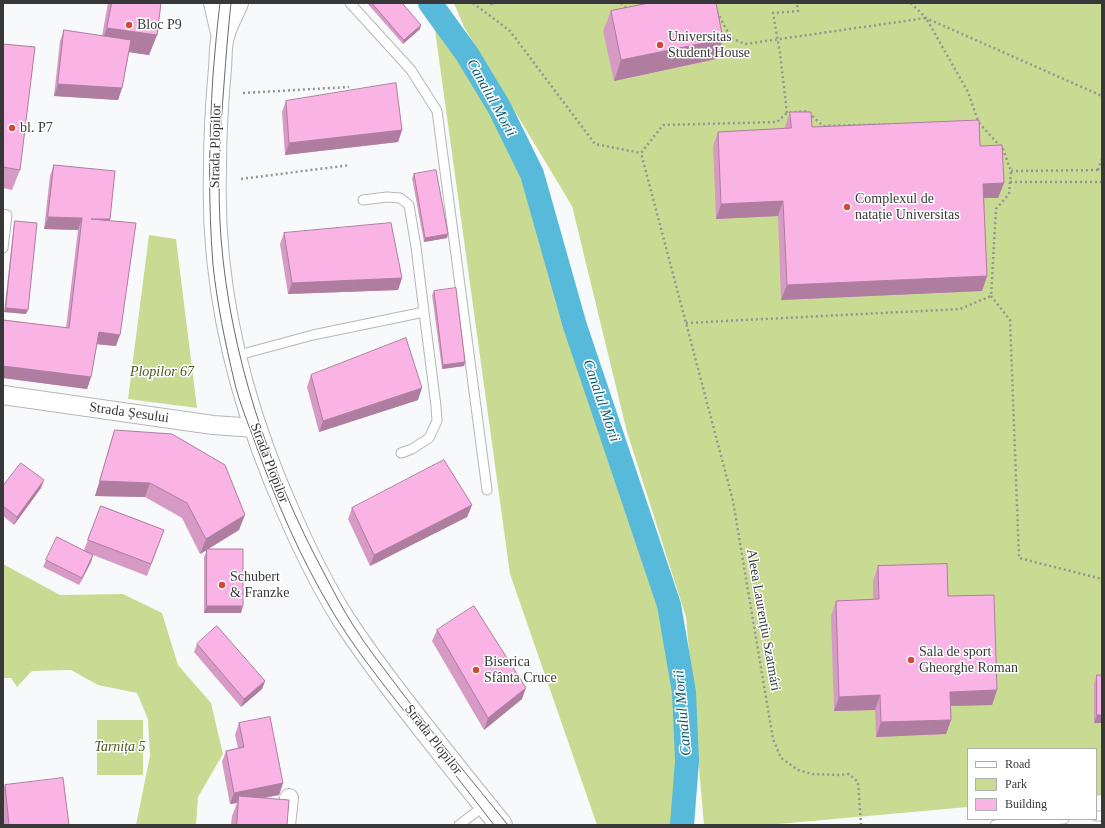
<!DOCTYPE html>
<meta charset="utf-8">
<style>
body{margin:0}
#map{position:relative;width:1105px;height:828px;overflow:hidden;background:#f8f9fa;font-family:Georgia,serif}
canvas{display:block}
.frame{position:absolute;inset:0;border:4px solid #383839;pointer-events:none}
.legend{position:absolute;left:967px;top:748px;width:130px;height:72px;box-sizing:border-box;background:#fff;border:1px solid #afafb0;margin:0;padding:5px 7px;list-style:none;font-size:12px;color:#383839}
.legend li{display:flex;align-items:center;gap:8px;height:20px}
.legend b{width:20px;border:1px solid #afafb0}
</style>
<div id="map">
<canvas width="1105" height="828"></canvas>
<div class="frame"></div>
<ul class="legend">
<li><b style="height:5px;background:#fff"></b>Road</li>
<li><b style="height:11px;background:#c9db93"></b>Park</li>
<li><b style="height:11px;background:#f9b3e5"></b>Building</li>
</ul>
</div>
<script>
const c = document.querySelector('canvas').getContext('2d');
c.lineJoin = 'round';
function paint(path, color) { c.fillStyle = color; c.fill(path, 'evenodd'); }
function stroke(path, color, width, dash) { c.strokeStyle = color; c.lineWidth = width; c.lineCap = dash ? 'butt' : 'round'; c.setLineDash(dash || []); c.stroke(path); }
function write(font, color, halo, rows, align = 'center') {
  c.font = font + ' Georgia,serif'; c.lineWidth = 3; c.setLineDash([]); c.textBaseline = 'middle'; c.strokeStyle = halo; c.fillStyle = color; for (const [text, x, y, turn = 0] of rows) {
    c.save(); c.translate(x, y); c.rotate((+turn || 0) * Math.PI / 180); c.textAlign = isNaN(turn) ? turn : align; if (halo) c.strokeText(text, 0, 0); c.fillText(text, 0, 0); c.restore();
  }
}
const green = new Path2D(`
 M 454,3 L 1102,3 L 1102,795 L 1096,796 L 1096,749 L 968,749 L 968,807 L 767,825 L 704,825 L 686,617 L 627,432 L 572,206 L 464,27 Z
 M 435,30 L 444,33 L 526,174 L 593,395 L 663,606 L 677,692 L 678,762 L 674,825 L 597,825 L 510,574 Z
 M 149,235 L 176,239 L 197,408 L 128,399 Z
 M 3,564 L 60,595 L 123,594 L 162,613 L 178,665 L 211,703 L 223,754 L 198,797 L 196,825 L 136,825 L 150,756 L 148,719 L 137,693 L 98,685 L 71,670 L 32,671 L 17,687 L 11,678 L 3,678 Z
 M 97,720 L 143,720 L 143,775 L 97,775 Z`);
const canal = new Path2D(`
 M 430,3 L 467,54 L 499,107 L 532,174 L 575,326 L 669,605 L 684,692 L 687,761 L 682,825`);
const path = new Path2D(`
 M 473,3 L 510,31 L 595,144 L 641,153
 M 621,3 L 628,10
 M 911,3 L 926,18 L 1102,96
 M 717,12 L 731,38 L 745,44 L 926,18 L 968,92 L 978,121
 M 243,93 L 349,87
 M 787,113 L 780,53 L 773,13 L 798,11 L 797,3
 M 1098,170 L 1102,159
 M 1011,171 L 1102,170
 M 241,179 L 350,165
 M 1010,182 L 1102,182
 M 991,296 L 1010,320 L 1019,558 L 1102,579
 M 686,323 L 960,309 L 991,296 L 996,209 L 1009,194 L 1011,171 L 1003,149 L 978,122
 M 861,825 L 858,782 L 849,774 L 840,775 L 812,774 L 798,770 L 781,758 L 773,739 L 733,501 L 641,153 L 663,125 L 777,122 L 787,113 L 807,111 L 823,126 L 899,124`);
const service = new Path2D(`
 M 350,3 L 411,70 L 437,111 L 487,490
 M 363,200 L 387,197 L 400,198 L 409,205 L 416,247 L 424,312 L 436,406 L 437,421 L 429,438 L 412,449 L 401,453
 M 3,214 L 7,215 L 3,248
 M 235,356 L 313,335 L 424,312
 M 1096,816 L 1102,816
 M 459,825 L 485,805
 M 995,825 L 1064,819`);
const minor = new Path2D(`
 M 3,395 L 213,425 L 255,428
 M 286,825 L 289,798`);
const secondary = new Path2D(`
 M 215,3 L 223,37
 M 237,3 C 232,14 226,25 223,36 C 220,46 221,58 220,68 C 217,101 215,134 215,168 C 214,198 215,228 218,258 C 227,346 252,430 288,511 C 304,548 322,585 344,620 C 358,641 373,662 388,682 C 425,731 463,778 501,825`);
const tram = new Path2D(`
 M 220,3 C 217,27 215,51 213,75 C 209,138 208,202 213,265 C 217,303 225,342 234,380 C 239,402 248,423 256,445 C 276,501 300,557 331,609 C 352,645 379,679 405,712 C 435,749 465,787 494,825
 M 231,3 C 228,30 226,57 224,84 C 220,135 217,187 221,238 C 230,354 269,471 324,573 C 333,590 342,608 353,625 C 368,649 386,671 403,694 C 437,739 473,782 508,825`);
const wall = new Path2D(`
 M 108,3 L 161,3 L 157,35 L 149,55 L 129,52 L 122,88 L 118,100 L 54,96 L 60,41 L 64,30 L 102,36 Z
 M 367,3 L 402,3 L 420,29 L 403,44 Z
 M 611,11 L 723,39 L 716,59 L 614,81 L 603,31 Z
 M 3,44 L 20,170 L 12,190 L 3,188 Z
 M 286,101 L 402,130 L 398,142 L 285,155 L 282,112 Z
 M 790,112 L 812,127 L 980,146 L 1004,183 L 998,198 L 984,198 L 987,276 L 982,291 L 781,300 L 778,216 L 716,219 L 713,146 L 718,132 L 785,129 L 785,127 Z
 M 54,165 L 110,219 L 110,221 L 116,346 L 97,344 L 91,377 L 87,389 L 3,378 L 3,320 L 66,328 L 78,230 L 44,229 L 50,176 Z
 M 414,174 L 448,234 L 447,238 L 424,242 L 412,178 Z
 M 15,221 L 26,314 L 4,312 L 14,225 Z
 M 284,233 L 402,278 L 398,290 L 288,294 L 280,244 Z
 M 434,291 L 465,362 L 464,366 L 442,369 L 432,295 Z
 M 311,375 L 418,400 L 319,432 L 307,387 Z
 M 115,430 L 239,530 L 208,549 L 241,613 L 204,613 L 204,557 L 207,550 L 200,554 L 182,518 L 145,497 L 95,496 L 110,445 Z
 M 3,486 L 41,488 L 14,525 L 3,516 Z
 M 472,505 L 467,517 L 370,566 L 348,519 L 352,508 Z
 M 101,506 L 164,530 L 147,576 L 93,555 L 91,562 L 79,585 L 43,567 L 46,560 L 84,550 Z
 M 878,566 L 948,596 L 997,690 L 992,705 L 951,706 L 951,720 L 946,734 L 876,737 L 875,710 L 834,711 L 831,616 L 836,601 L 873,599 L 873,581 Z
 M 437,630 L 522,699 L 484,730 L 432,641 Z
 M 197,644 L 265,681 L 262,689 L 241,707 L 194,652 Z
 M 1097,675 L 1102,675 L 1102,723 L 1094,723 L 1094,683 Z
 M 239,723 L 283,783 L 279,795 L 263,798 L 287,825 L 231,825 L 232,816 L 237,803 L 230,804 L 222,762 L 226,751 L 238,748 L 235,735 Z
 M 5,785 L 69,825 L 4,825 L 3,818 L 3,791 Z`);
const shadedWall = new Path2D(`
 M 491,3 L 500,3 L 490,5 Z
 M 421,25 L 420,29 L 403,44 L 404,40 Z
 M 107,28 L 157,35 L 149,55 L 99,48 Z
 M 723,39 L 716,59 L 614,81 L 621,60 Z
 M 58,84 L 122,88 L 118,100 L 54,96 Z
 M 402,130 L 398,142 L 285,155 L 289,143 Z
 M 1004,183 L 998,198 L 978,198 L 983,184 Z
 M 783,201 L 778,216 L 716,219 L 721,204 Z
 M 48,217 L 82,218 L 78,230 L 44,229 Z
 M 91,219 L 110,219 L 106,230 Z
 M 448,234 L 447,238 L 424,242 L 425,238 Z
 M 987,276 L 982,291 L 781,300 L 787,285 Z
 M 402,278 L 398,290 L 288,294 L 292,283 Z
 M 6,308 L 28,310 L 26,314 L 4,312 Z
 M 99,332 L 120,335 L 116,346 L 95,344 Z
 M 465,362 L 464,366 L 442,369 L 443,365 Z
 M 3,366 L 91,377 L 87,389 L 3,378 Z
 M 422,388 L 418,400 L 319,432 L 323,421 Z
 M 44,480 L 41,488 L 14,525 L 17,517 Z
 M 100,481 L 150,483 L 145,497 L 95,496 Z
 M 472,505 L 467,517 L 370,566 L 374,555 Z
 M 245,515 L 239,530 L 200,554 L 206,539 Z
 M 93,555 L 91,562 L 79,585 L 82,578 Z
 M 207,606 L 243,606 L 241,613 L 204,613 Z
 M 265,681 L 262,689 L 241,707 L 244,699 Z
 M 526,688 L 522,699 L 484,730 L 488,718 Z
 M 997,690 L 992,705 L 945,706 L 950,692 Z
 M 880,695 L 875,710 L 834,711 L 839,697 Z
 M 1097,715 L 1102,715 L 1102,723 L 1094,723 Z
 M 951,720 L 946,734 L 876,737 L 881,722 Z
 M 283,783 L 279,795 L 239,803 L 239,796 L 237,803 L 230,804 L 234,793 Z`);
const building = new Path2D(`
 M 112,3 L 161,3 L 157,35 L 107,28 Z
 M 372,3 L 402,3 L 421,25 L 404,40 Z
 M 649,3 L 716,3 L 723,39 L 621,60 L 611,11 Z
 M 64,30 L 131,40 L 122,88 L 58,84 Z
 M 3,44 L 35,47 L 20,170 L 3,167 Z
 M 396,83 L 402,130 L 289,143 L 286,101 Z
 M 790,112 L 811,112 L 812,127 L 979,120 L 980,146 L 1002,145 L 1004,183 L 983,184 L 987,276 L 787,285 L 783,201 L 721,204 L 718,132 L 791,128 Z
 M 54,165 L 115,171 L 110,219 L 91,219 L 136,223 L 120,335 L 99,332 L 91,377 L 3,366 L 3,320 L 69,328 L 82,218 L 48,217 Z
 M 436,170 L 448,234 L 425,238 L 414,174 Z
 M 15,221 L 37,223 L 28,310 L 6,308 Z
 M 391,223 L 402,278 L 292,283 L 284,233 Z
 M 456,288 L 465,362 L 443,365 L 434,291 Z
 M 406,338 L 422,388 L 323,421 L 311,375 Z
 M 115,430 L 172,434 L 225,465 L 245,515 L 206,539 L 187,503 L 150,483 L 100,481 Z
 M 444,460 L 472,505 L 374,555 L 352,508 Z
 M 21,463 L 44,480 L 17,517 L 3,506 L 3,486 Z
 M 101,506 L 164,530 L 151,564 L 88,540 Z
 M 57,537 L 93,555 L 82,578 L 46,560 Z
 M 207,549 L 243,549 L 243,606 L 207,606 Z
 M 947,564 L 948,596 L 994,595 L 997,690 L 950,692 L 951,720 L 881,722 L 880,695 L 839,697 L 836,601 L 879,599 L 878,566 Z
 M 474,606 L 526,688 L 488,718 L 437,630 Z
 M 217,626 L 265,681 L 244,699 L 197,644 Z
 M 1097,675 L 1102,675 L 1102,715 L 1097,715 Z
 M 270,717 L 283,783 L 234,793 L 226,751 L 244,747 L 239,723 Z
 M 63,778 L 69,825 L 9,825 L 5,785 Z
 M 239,796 L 289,800 L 287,825 L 237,825 Z`);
const markers = [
 [129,25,4,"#d54837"],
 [660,45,4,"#d54837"],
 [12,128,4,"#d54837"],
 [847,207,4,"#d54837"],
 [222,585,4,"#d54837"],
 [911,660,4,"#d54837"],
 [476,670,4,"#d54837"]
];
const poiNames = [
 ["Bloc P9",137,25],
 ["Universitas",668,37],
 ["Student House",668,53],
 ["bl. P7",20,128],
 ["Complexul de",855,199],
 ["natație Universitas",855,215],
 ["Schubert",230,577],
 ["& Franzke",230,593],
 ["Sala de sport",919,652],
 ["Gheorghe Roman",919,668],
 ["Biserica",484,662],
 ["Sfânta Cruce",484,678]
];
const streetNames = [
 ["Strada Plopilor",216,146,-89],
 ["Strada Șesului",129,413,8],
 ["Strada Plopilor",269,463,69],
 ["Aleea Laurențiu Szatmári",763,620,80],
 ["Strada Plopilor",433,740,52]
];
const parkNames = [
 ["Plopilor 67",162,372],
 ["Tarnița 5",120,747]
];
const waterNames = [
 ["Canalul Morii",491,98,61],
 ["Canalul Morii",601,401,71],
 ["Canalul Morii",683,713,-95]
];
paint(green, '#c9db93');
stroke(canal, '#58bada', 24);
stroke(service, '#b7b7b8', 11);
stroke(minor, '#b7b7b8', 20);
stroke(secondary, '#b7b7b8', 24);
stroke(path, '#949495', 2.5, [2, 3]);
stroke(service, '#fff', 9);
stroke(minor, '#fff', 18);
stroke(secondary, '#fff', 22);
stroke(tram, '#6a6b6c', 1);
paint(wall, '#d69ac5');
paint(shadedWall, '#ae7da0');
paint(building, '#f9b3e5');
stroke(building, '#ae7da0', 1);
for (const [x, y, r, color] of markers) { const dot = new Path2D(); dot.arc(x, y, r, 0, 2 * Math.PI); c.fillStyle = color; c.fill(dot); stroke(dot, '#fff', 1.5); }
write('14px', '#383839', '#fff', poiNames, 'left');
write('14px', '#383839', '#fff', streetNames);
write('italic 14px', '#4a561f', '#fff', parkNames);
write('italic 15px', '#085d73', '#fff', waterNames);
</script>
